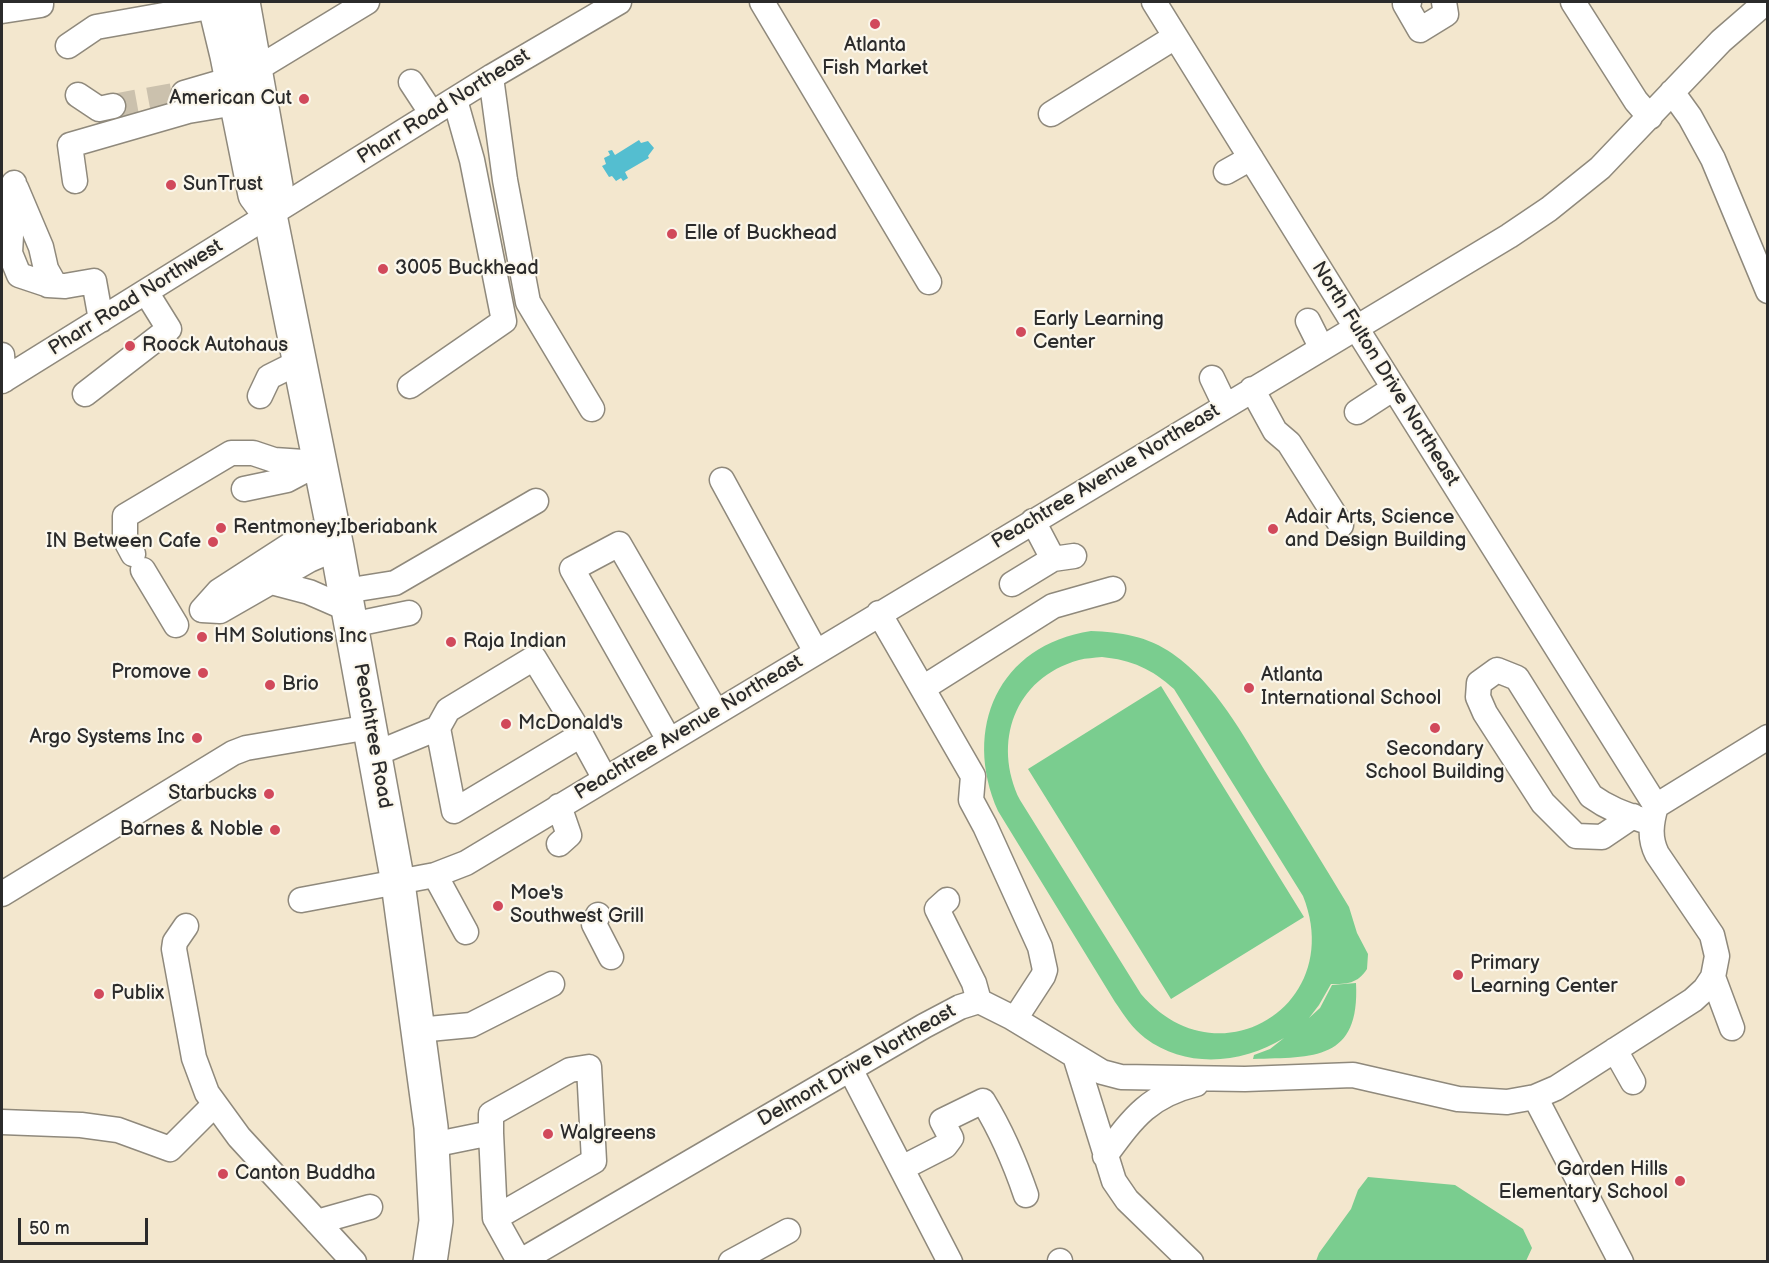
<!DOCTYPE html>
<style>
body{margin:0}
#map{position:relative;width:1769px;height:1263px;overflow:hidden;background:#f3e7ce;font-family:"Balsamiq Sans",sans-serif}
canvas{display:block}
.frame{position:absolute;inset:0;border:3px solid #2b2b2b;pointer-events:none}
.scale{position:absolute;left:18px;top:1218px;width:130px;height:27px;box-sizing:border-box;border:3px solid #2b2b2b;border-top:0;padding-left:8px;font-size:18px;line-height:21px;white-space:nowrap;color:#2b2b2b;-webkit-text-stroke:4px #fbf7ec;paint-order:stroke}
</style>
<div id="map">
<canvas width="1769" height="1263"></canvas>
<div class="frame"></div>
<div class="scale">50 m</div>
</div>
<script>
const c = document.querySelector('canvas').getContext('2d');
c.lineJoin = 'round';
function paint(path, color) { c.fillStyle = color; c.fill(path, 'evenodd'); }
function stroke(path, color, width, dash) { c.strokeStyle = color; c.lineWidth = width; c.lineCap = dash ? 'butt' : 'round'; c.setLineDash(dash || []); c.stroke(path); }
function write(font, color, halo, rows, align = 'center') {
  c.font = font + ' "Balsamiq Sans",sans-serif'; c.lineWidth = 4.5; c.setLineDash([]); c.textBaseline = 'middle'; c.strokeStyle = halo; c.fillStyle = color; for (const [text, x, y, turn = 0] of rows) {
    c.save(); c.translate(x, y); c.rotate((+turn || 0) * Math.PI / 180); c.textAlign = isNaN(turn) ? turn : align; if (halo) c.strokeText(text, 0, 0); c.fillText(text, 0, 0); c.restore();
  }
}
const green = new Path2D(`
 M 1091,631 C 1120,632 1148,636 1173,654 C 1217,685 1242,734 1270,779 C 1297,821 1323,864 1349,907 L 1357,933 L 1368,954 L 1367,969 C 1357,984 1347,984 1331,984 L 1319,1005 L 1309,1018 L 1320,1008 L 1332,985 L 1356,983 C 1360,1061 1314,1057 1253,1059 L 1254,1055 L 1270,1049 L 1284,1038 C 1242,1064 1186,1069 1145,1038 C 1132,1028 1124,1015 1115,1002 L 998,811 C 962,729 998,645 1091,631 ZM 1102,657 C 1132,660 1152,669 1174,689 L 1303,896 C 1347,1006 1217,1084 1141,994 L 1020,800 C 992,743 1014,678 1079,660 C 1086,658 1094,658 1102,657 Z
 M 1161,686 L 1304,917 L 1171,999 L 1028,769 Z
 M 1368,1177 L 1455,1185 L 1523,1229 L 1532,1248 L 1526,1261 L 1316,1261 L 1319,1253 L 1351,1209 L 1358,1190 Z`);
const water = new Path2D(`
 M 639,140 L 641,143 L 648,141 L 654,148 L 648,156 L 649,158 L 625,172 L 628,178 L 623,181 L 621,178 L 616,181 L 612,176 L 609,177 L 602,166 L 606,164 L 604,158 L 610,155 L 608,151 L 612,150 L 615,155 Z`);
const minorTunnel = new Path2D(`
 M 113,106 L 184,93`);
const minor = new Path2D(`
 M 762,2 L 929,282
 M 1154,2 L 1365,342 L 1656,806
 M 1409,2 L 1405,4 L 1420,30 L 1446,14 L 1444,2
 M 1573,2 L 1636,101 L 1650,117
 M 2,11 L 41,5 L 41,2
 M 68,46 L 96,27 L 215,6
 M 255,70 L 367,2
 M 491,77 L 505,180 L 528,302 L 592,409
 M 411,82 L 432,114
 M 1672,92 L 1690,117 L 1713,159 L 1768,291
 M 184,93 L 232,79
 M 78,95 L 99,109 L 113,106
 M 1051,114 L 1175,37
 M 1226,172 L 1251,158
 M 75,181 L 70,145 L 188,111 L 236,103
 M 14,183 L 10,253 L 19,275 L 46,284
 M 16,188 L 41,247 L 46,269 L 55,285
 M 43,279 L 48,285 L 65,286 L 94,281 L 101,320
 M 1308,321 L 1321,347
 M 2,355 L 4,380
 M 1212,378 L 1225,405
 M 2,381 L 491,77 L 619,2
 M 410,386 L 504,321 L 472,160 L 455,100
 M 1252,389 L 1275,431 L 1289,443 L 1341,525
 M 85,394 L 169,329 L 146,292
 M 260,396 L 269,377 L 299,362
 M 1357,412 L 1394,388
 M 722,480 L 816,652
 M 244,489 L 287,480 L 319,463
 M 1033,521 L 1053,559
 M 133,554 L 125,539 L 125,516 L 231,453 L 253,453 L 274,460 L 319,463
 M 143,570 L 176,625
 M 271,582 L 309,592 L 348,609
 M 1012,584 L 1053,559 L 1074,556
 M 345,591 L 395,583 L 536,501
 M 202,610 L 219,591 L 304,536 L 333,528
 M 202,610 L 220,611 L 309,560 L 337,548
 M 879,613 L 973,776 L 971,800 L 985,826 L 1040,947 L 1045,970 L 1043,976 L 1015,1019
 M 351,625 L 409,613
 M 923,688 L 1053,606 L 1113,589
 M 438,728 L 454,811 L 581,735
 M 669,740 L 572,569 L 619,544 L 716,712
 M 375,754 L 438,728 L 448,710 L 534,658 L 581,735 L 605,779
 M 559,806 L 569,835 L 559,844
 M 1633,816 L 1602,837 L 1576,836 L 1543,803 L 1485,713 L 1478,697 L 1479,683 L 1497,670 L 1517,678 L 1591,796 C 1612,811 1628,815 1651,823
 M 435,875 L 466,932
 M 2,894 L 233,753 L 246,748 L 370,727
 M 301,900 L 435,875 L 466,863 L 1509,236 L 1549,209 L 1600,168 L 1721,41 L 1766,2
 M 947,900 L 937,909 L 974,983 L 979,1001
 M 598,915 L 594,924 L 611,957
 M 186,926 L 175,942 L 174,949 L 194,1058 L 207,1093 L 239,1137 L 354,1262
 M 1713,977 L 1732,1028
 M 418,1030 L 471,1025 L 552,984
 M 1615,1050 L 1633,1082
 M 1075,1056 L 1114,1181 L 1127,1200 L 1191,1262
 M 850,1069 L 950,1262
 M 1535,1097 L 1621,1262
 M 2,1122 L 81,1125 L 118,1130 L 170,1149 L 214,1105
 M 491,1133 L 491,1114 L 570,1070 L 589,1067 L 594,1161 L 495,1218 L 519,1261
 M 432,1145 L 491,1133 L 495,1218
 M 1105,1156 C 1133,1118 1148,1096 1196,1084
 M 902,1168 L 945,1146 L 951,1138 L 942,1121 L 983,1101 C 1002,1132 1014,1160 1026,1195
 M 317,1222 L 370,1207
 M 1060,1261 L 1060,1262
 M 519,1262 L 924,1026 L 960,1007 L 979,1001 L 1011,1017 L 1102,1072 L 1121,1077 L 1245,1079 L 1353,1075 L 1458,1099 L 1507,1102 L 1535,1097 L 1556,1088 L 1693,1000 L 1705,989 L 1713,977 L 1717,956 L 1712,935 L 1657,854 C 1649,838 1651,823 1656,806 L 1768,737
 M 731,1262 L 788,1231`);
const highway = new Path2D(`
 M 214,2 L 227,56 L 255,195 L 270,215
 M 243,2 L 276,186 L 270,215 L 337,548 L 398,883 L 431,1127 L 436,1221 L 430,1262`);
const markers = [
 [875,24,6,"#d1495b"],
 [304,99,6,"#d1495b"],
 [171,185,6,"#d1495b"],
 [672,234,6,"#d1495b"],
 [383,269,6,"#d1495b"],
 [1021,332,6,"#d1495b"],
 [130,346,6,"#d1495b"],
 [221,528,6,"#d1495b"],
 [1273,529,6,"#d1495b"],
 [213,542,6,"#d1495b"],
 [202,637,6,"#d1495b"],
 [451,642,6,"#d1495b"],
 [203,673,6,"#d1495b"],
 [270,685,6,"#d1495b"],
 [1249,688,6,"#d1495b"],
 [506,724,6,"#d1495b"],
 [1435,728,6,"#d1495b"],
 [197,738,6,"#d1495b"],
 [269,794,6,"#d1495b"],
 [275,830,6,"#d1495b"],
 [498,906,6,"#d1495b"],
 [1458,975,6,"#d1495b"],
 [99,994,6,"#d1495b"],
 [548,1134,6,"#d1495b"],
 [223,1174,6,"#d1495b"],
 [1680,1181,6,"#d1495b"]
];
const poiNames = [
 ["Atlanta",875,46,"center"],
 ["Fish Market",875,69,"center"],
 ["American Cut",292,99,"right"],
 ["SunTrust",183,185],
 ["Elle of Buckhead",684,234],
 ["3005 Buckhead",395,269],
 ["Early Learning",1033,320],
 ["Center",1033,343],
 ["Roock Autohaus",142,346],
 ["Adair Arts, Science",1285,518],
 ["and Design Building",1285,541],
 ["Rentmoney;Iberiabank",233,528],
 ["IN Between Cafe",201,542,"right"],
 ["HM Solutions Inc",214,637],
 ["Raja Indian",463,642],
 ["Promove",191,673,"right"],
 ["Atlanta",1261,676],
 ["International School",1261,699],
 ["Brio",282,685],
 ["McDonald's",518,724],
 ["Argo Systems Inc",185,738,"right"],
 ["Secondary",1435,750,"center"],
 ["School Building",1435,773,"center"],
 ["Starbucks",257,794,"right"],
 ["Barnes & Noble",263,830,"right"],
 ["Moe's",510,894],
 ["Southwest Grill",510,917],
 ["Primary",1470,964],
 ["Learning Center",1470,987],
 ["Publix",111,994],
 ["Walgreens",560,1134],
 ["Garden Hills",1668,1170,"right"],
 ["Elementary School",1668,1193,"right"],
 ["Canton Buddha",235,1174]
];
const streetNames = [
 ["Pharr Road Northeast",444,107,-32],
 ["Pharr Road Northwest",136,298,-32],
 ["North Fulton Drive Northeast",1385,374,58],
 ["Peachtree Avenue Northeast",1106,477,-31],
 ["Peachtree Avenue Northeast",689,728,-31],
 ["Peachtree Road",372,736,80],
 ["Delmont Drive Northeast",857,1066,-30]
];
paint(green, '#7acd8f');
paint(water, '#54bed0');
stroke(minorTunnel, '#cbc1ad', 24, [24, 12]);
stroke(minor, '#8f897c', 27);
stroke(highway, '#8f897c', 36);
stroke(minor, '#fff', 24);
stroke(highway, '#fff', 33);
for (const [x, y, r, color] of markers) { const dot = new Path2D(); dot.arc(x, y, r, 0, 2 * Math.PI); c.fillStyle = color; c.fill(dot); stroke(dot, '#fbf7ec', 2); }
write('20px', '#2b2b2b', '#fbf7ec', poiNames, 'left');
write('20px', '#2b2b2b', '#fbf7ec', streetNames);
</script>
